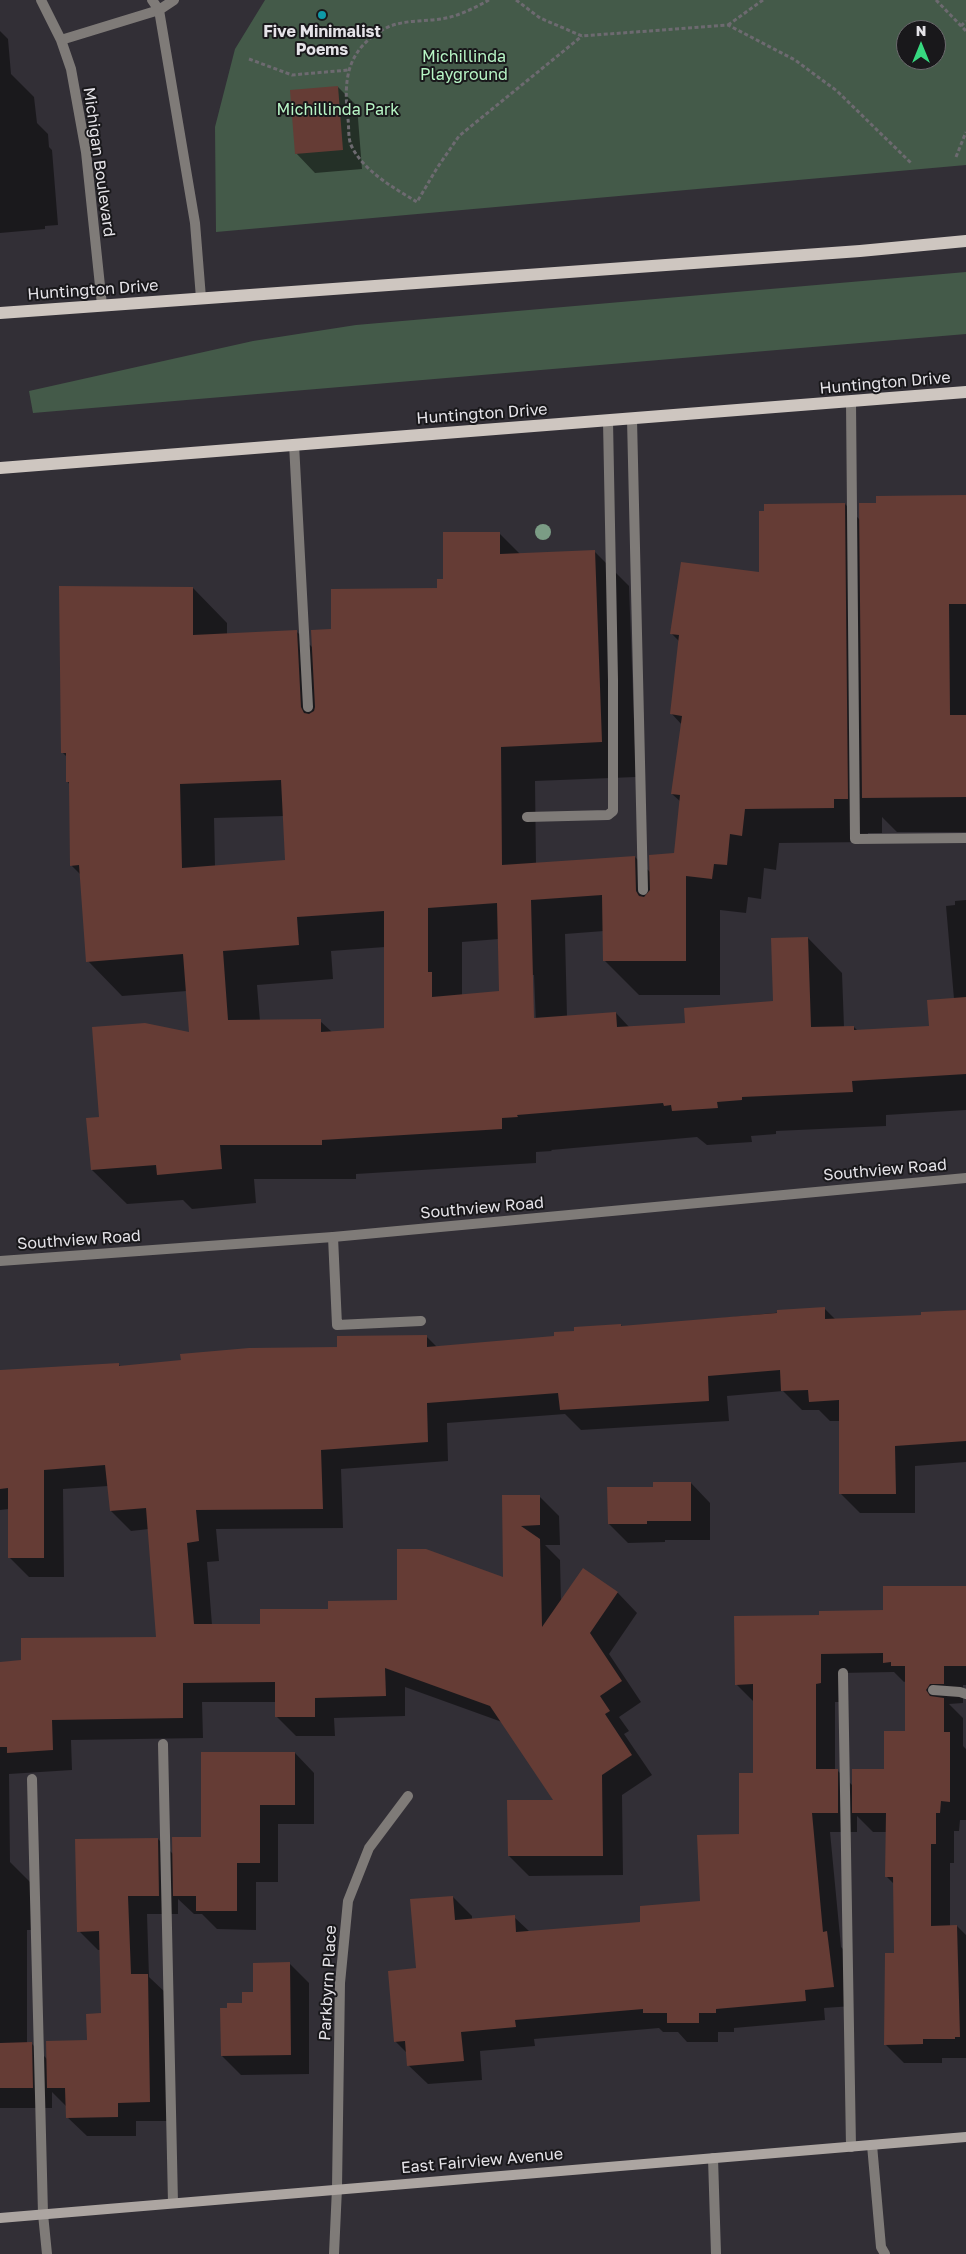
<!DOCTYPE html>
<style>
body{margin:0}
#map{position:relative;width:966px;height:2254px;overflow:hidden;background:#322f36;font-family:"Golos Text",sans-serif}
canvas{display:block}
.north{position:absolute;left:896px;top:20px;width:50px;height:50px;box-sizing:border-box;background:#19181b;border:1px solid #6b696d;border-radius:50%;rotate:0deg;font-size:14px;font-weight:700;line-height:20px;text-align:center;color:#e5e3e8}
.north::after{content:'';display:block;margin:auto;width:18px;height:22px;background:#37d880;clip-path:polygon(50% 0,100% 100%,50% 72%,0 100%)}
</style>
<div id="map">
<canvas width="966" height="2254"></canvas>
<div class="north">N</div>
</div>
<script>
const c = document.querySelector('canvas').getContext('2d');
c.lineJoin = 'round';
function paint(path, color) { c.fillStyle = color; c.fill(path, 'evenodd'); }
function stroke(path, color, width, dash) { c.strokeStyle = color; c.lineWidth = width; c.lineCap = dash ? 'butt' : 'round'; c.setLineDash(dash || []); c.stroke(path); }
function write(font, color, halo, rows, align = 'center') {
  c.font = font + ' "Golos Text",sans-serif'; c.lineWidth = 4; c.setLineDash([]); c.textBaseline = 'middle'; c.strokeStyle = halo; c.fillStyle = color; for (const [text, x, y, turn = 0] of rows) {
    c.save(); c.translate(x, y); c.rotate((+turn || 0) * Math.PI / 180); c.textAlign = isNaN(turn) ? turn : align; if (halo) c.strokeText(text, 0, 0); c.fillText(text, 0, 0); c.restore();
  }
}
const green = new Path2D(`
 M 265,0 L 966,0 L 966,165 L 216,232 L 215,127 L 235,49 ZM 906,30 L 936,30 L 936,60 L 906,60 Z
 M 966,272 L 966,334 L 33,413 L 29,391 L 253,341 L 356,325 Z`);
const shadow = new Path2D(`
 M 0,31 L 8,39 L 11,74 L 34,97 L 37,123 L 48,134 L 49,147 L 52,150 L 58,225 L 45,226 L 45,229 L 0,233 Z
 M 338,87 L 357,106 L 362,169 L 315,173 L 296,153 Z
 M 966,496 L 966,832 L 897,832 L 882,817 L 882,833 L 868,833 L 868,842 L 779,843 L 776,870 L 764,868 L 761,899 L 748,897 L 746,913 L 720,910 L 720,995 L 639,995 L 604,960 L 604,931 L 565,934 L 567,1017 L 616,1013 L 630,1028 L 686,1024 L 775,1003 L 808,938 L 842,973 L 844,1027 L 854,1027 L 858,1031 L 930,1027 L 954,999 L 946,906 L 955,905 L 955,901 L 966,900 L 966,1110 L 886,1115 L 886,1126 L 776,1131 L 776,1134 L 751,1136 L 752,1142 L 707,1145 L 697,1137 L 551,1150 L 552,1151 L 536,1152 L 536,1163 L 356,1174 L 356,1179 L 254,1179 L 256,1203 L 192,1209 L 183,1200 L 127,1204 L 92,1170 L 100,1118 L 190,1034 L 187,991 L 122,996 L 88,961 L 81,875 L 71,865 L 70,785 L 67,781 L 67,757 L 62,752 L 193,588 L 227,623 L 227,634 L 297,632 L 313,648 L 332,630 L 439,590 L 445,580 L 499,533 L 521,555 L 594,551 L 629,586 L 636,777 L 535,781 L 536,864 L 635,857 L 651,873 L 675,854 L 681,802 L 672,794 L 682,725 L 671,713 L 680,642 L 671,633 L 760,573 L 845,504 L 860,520 L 878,504 ZM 284,816 L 286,861 L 215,866 L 214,818 ZM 499,939 L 500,993 L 462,996 L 462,942 ZM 385,947 L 385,1030 L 332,1032 L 320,1021 L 260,1021 L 257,985 L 333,979 L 331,951 ZM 532,975 L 534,975 L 536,1025 L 533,1025 Z
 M 824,1308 L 836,1320 L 922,1316 L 922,1313 L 966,1310 L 966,1462 L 915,1466 L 915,1513 L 860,1513 L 840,1493 L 840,1421 L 830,1421 L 819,1410 L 802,1410 L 783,1391 L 727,1396 L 729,1421 L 581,1430 L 565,1414 L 447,1423 L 448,1461 L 341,1469 L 343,1528 L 216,1529 L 219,1561 L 207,1562 L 212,1625 L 261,1625 L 329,1610 L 398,1601 L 504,1579 L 503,1496 L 539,1496 L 559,1516 L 560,1545 L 545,1545 L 560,1560 L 561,1602 L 583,1570 L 618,1593 L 637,1613 L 609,1654 L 641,1702 L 619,1717 L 629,1731 L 624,1734 L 652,1775 L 622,1795 L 623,1875 L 529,1876 L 509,1856 L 555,1802 L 502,1722 L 405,1687 L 405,1716 L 334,1718 L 335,1736 L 296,1736 L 276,1716 L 276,1702 L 202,1702 L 203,1738 L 71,1740 L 72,1770 L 9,1774 L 10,1862 L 31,1883 L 31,1930 L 27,1930 L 27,2043 L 31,2043 L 47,2059 L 88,2041 L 102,2015 L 101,1950 L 98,1950 L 79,1931 L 158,1839 L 174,1855 L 203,1838 L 295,1753 L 314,1773 L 314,1824 L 278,1824 L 278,1882 L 256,1882 L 256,1930 L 217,1929 L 202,1914 L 194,1914 L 178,1899 L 178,1914 L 147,1914 L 149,1977 L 167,1994 L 169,2121 L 136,2121 L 136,2136 L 87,2136 L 67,2117 L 67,2107 L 52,2092 L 52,2108 L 0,2108 L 0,1663 L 22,1661 L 158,1638 L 149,1529 L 131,1531 L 111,1511 L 108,1486 L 63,1489 L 64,1577 L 29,1577 L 9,1557 L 9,1509 L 0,1510 L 0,1378 L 118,1364 L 121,1367 L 339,1348 L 426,1336 L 437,1347 L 555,1337 L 621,1325 L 623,1328 Z
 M 691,1483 L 710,1503 L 710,1540 L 665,1540 L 665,1542 L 628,1543 L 609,1524 Z
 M 966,1587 L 966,1685 L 963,1685 L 963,1703 L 949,1704 L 963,1718 L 963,1746 L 966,1749 L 966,1820 L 960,1820 L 959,1831 L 954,1831 L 954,1863 L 950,1863 L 950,1926 L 957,1926 L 966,1935 L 966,2058 L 942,2058 L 942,2063 L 904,2063 L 885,2044 L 896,1954 L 894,1884 L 887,1877 L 887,1832 L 873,1832 L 857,1816 L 857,1832 L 830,1832 L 841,1947 L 846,1952 L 853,2006 L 824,2008 L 825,2020 L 734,2028 L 734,2032 L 718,2032 L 718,2042 L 687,2042 L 678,2032 L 663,2032 L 659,2028 L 534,2039 L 535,2046 L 480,2051 L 482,2080 L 428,2084 L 408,2065 L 407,2053 L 395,2041 L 417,1969 L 453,1897 L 472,1916 L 472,1920 L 514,1917 L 530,1932 L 642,1923 L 701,1902 L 740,1836 L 754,1774 L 754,1702 L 736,1684 L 820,1617 L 884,1611 ZM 894,1672 L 904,1682 L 906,1681 L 906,1732 L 885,1770 L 853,1786 L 837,1770 L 835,1770 L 835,1702 L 840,1702 L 840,1673 Z
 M 290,1964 L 309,1983 L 309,2074 L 241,2075 L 222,2056 L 228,2009 L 243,2004 Z`);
const building = new Path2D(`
 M 338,86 L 343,150 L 295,154 L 290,90 Z
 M 966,495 L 966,604 L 949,604 L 950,715 L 966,715 L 966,797 L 862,798 L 859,503 L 876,503 L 876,496 Z
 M 845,503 L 848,799 L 834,799 L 834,808 L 745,809 L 742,836 L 730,834 L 727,865 L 714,864 L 712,879 L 686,876 L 686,961 L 603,961 L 602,895 L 531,900 L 534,1018 L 616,1012 L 617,1027 L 685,1023 L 684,1008 L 773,1001 L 771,938 L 808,937 L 811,1027 L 854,1026 L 854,1030 L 929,1026 L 927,1000 L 966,997 L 966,1074 L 852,1081 L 853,1092 L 742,1097 L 742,1100 L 717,1102 L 718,1108 L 672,1111 L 671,1105 L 664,1106 L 663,1103 L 517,1115 L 518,1117 L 502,1118 L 502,1129 L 322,1140 L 322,1145 L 220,1145 L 222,1169 L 157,1175 L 156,1165 L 91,1170 L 86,1118 L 99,1117 L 92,1027 L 145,1023 L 189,1032 L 183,954 L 86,962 L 79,865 L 70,866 L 69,782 L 66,782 L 66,753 L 61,753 L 59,586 L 193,587 L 193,635 L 297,630 L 301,707 L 304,713 L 309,714 L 314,711 L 315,707 L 311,630 L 331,629 L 331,589 L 437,588 L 437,579 L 443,579 L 443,532 L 500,532 L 500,554 L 595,550 L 602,742 L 501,747 L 502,865 L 635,856 L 636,891 L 639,896 L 644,897 L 650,890 L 649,855 L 674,853 L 680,795 L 671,794 L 682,716 L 670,714 L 679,635 L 670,634 L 681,562 L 759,572 L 759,511 L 764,511 L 764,504 ZM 281,780 L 285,860 L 182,868 L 180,784 ZM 497,903 L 499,991 L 432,997 L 432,972 L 428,972 L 428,908 ZM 384,911 L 384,1028 L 321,1032 L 321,1019 L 228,1020 L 223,951 L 299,945 L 297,917 Z
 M 825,1307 L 825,1319 L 921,1315 L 921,1312 L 966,1310 L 966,1441 L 895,1446 L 896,1494 L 839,1494 L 839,1400 L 809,1402 L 808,1390 L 781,1391 L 780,1370 L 708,1376 L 709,1401 L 560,1410 L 558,1393 L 427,1403 L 428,1442 L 321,1450 L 323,1509 L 196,1510 L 199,1541 L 187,1543 L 194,1624 L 260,1624 L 260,1609 L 328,1609 L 328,1601 L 397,1600 L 397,1549 L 426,1549 L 503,1577 L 502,1495 L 540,1495 L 540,1525 L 521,1526 L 540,1539 L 542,1627 L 583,1568 L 618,1592 L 590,1633 L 622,1681 L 600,1696 L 610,1711 L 605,1714 L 632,1755 L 602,1775 L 603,1856 L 508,1856 L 507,1800 L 553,1800 L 490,1706 L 385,1668 L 386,1696 L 315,1698 L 315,1717 L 275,1717 L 275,1682 L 183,1683 L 183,1718 L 52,1720 L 53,1750 L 7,1753 L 7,1747 L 0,1747 L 0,1662 L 21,1660 L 21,1638 L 156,1637 L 146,1508 L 110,1511 L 105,1465 L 44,1470 L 44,1558 L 8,1558 L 8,1488 L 0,1489 L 0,1370 L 119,1363 L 119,1366 L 181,1360 L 180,1354 L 249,1348 L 337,1347 L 337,1336 L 427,1335 L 427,1347 L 554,1336 L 554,1332 L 574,1331 L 574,1327 L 621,1324 L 621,1326 L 777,1313 L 777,1310 Z
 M 653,1482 L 691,1482 L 691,1521 L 647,1521 L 647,1524 L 608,1524 L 607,1487 L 653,1487 Z
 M 883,1586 L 966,1586 L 966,1666 L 944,1666 L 944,1684 L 930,1684 L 926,1690 L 930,1696 L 944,1698 L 944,1732 L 950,1732 L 950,1802 L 941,1801 L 940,1813 L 936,1813 L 936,1844 L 931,1844 L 931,1926 L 957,1925 L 960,2037 L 955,2037 L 955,2039 L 923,2039 L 923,2044 L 884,2045 L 885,1953 L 894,1953 L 893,1877 L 885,1877 L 886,1813 L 852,1813 L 852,1769 L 884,1769 L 884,1731 L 905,1731 L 905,1666 L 891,1666 L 891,1662 L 883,1663 L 883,1653 L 821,1654 L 821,1683 L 816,1684 L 816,1769 L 838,1769 L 838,1813 L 812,1813 L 823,1932 L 827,1931 L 834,1987 L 805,1990 L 806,2001 L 716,2009 L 716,2013 L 699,2013 L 699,2023 L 667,2023 L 667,2013 L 643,2013 L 643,2009 L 515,2020 L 516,2027 L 461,2032 L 464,2061 L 407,2066 L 405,2041 L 394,2042 L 388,1971 L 416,1968 L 410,1899 L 453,1896 L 455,1920 L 515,1915 L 516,1932 L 640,1922 L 640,1906 L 700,1901 L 697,1835 L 739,1834 L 739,1773 L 753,1773 L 753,1684 L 735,1685 L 734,1616 L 819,1615 L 819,1611 L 883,1610 Z
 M 201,1752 L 295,1752 L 295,1805 L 260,1805 L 260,1863 L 237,1863 L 237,1911 L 196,1911 L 196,1896 L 173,1896 L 172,1837 L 201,1837 Z
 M 158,1838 L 159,1896 L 128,1896 L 131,1974 L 148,1974 L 150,2102 L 118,2103 L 118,2117 L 66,2118 L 65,2088 L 47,2088 L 46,2041 L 87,2040 L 86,2014 L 101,2013 L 99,1931 L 77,1932 L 75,1839 Z
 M 290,1962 L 291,2055 L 221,2056 L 220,2008 L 227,2008 L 227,2003 L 242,2003 L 242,1992 L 253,1992 L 253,1963 Z
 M 32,2042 L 33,2088 L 0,2088 L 0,2043 Z`);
const path = new Path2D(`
 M 489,0 C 476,7 461,15 446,18 C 427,22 404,19 386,28 C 347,49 343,78 348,119 C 349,126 348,138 351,145 C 363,171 394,188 417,202 L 437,168 L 459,136 L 582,36
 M 516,0 L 540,18 L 582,36 L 728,25 L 795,60 L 837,91 L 911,163
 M 936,0 L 966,31
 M 728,25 L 763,0
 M 961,26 L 966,21
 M 249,59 L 292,75 L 348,70
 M 956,157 L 966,132`);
const lane = new Path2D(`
 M 851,402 L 855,839 L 966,838
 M 632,419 L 643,890
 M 294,444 L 308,707
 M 527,817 L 608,815 L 613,811 L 613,680 L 608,421
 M 333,1237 L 337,1325 L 421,1321
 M 843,1673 L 851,2147
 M 933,1690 L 960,1692 L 966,1694
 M 163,1744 L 173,2203
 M 32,1779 L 43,2214 L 47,2254
 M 872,2145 L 881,2247 L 885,2254
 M 713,2158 L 716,2254
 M 334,2254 L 337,2188`);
const street = new Path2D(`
 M 41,0 L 61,40 L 71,69 L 86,152 L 102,305
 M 152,0 L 159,10 L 195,223 L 201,298
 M 61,40 L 159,10 L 174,0
 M 0,1261 L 333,1237 L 966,1178
 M 337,2188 L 340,1983 L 348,1901 L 369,1848 L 408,1796`);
const secondary = new Path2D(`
 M 0,2218 L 966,2137`);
const primary = new Path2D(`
 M 0,313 L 860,251 L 966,241
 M 0,468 L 966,392`);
const trees = [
 [543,532]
];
const markers = [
 [322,15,5,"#0f9aa8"]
];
const poiNames = [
 ["Five Minimalist",322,32],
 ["Poems",322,50]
];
const parkNames = [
 ["Michillinda",464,57],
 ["Playground",464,75],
 ["Michillinda Park",338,110]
];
const streetNames = [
 ["Michigan Boulevard",99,162,82],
 ["Huntington Drive",93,290,-4],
 ["Huntington Drive",885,383,-5],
 ["Huntington Drive",482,414,-4],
 ["Southview Road",885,1170,-5],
 ["Southview Road",482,1208,-5],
 ["Southview Road",79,1240,-4],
 ["Parkbyrn Place",328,1983,-87],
 ["East Fairview Avenue",482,2161,-5]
];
paint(green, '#445a49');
paint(shadow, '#0007');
paint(building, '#653c35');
stroke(path, '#6d6a70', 3, [4, 2.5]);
stroke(lane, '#7f7b78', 10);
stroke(street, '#7f7b78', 10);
stroke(secondary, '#aca5a1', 10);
stroke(primary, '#cec6c0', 12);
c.fillStyle = '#7b9c85';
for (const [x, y] of trees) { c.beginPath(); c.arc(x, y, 8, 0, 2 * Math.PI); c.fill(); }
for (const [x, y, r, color] of markers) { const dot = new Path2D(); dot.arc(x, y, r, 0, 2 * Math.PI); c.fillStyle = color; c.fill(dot); stroke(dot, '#19181b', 2); }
write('bold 16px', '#e5e3e8', '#19181b', poiNames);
write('16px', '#b7f5c5', '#19181b', parkNames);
write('16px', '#e5e3e8', '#19181b', streetNames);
</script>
